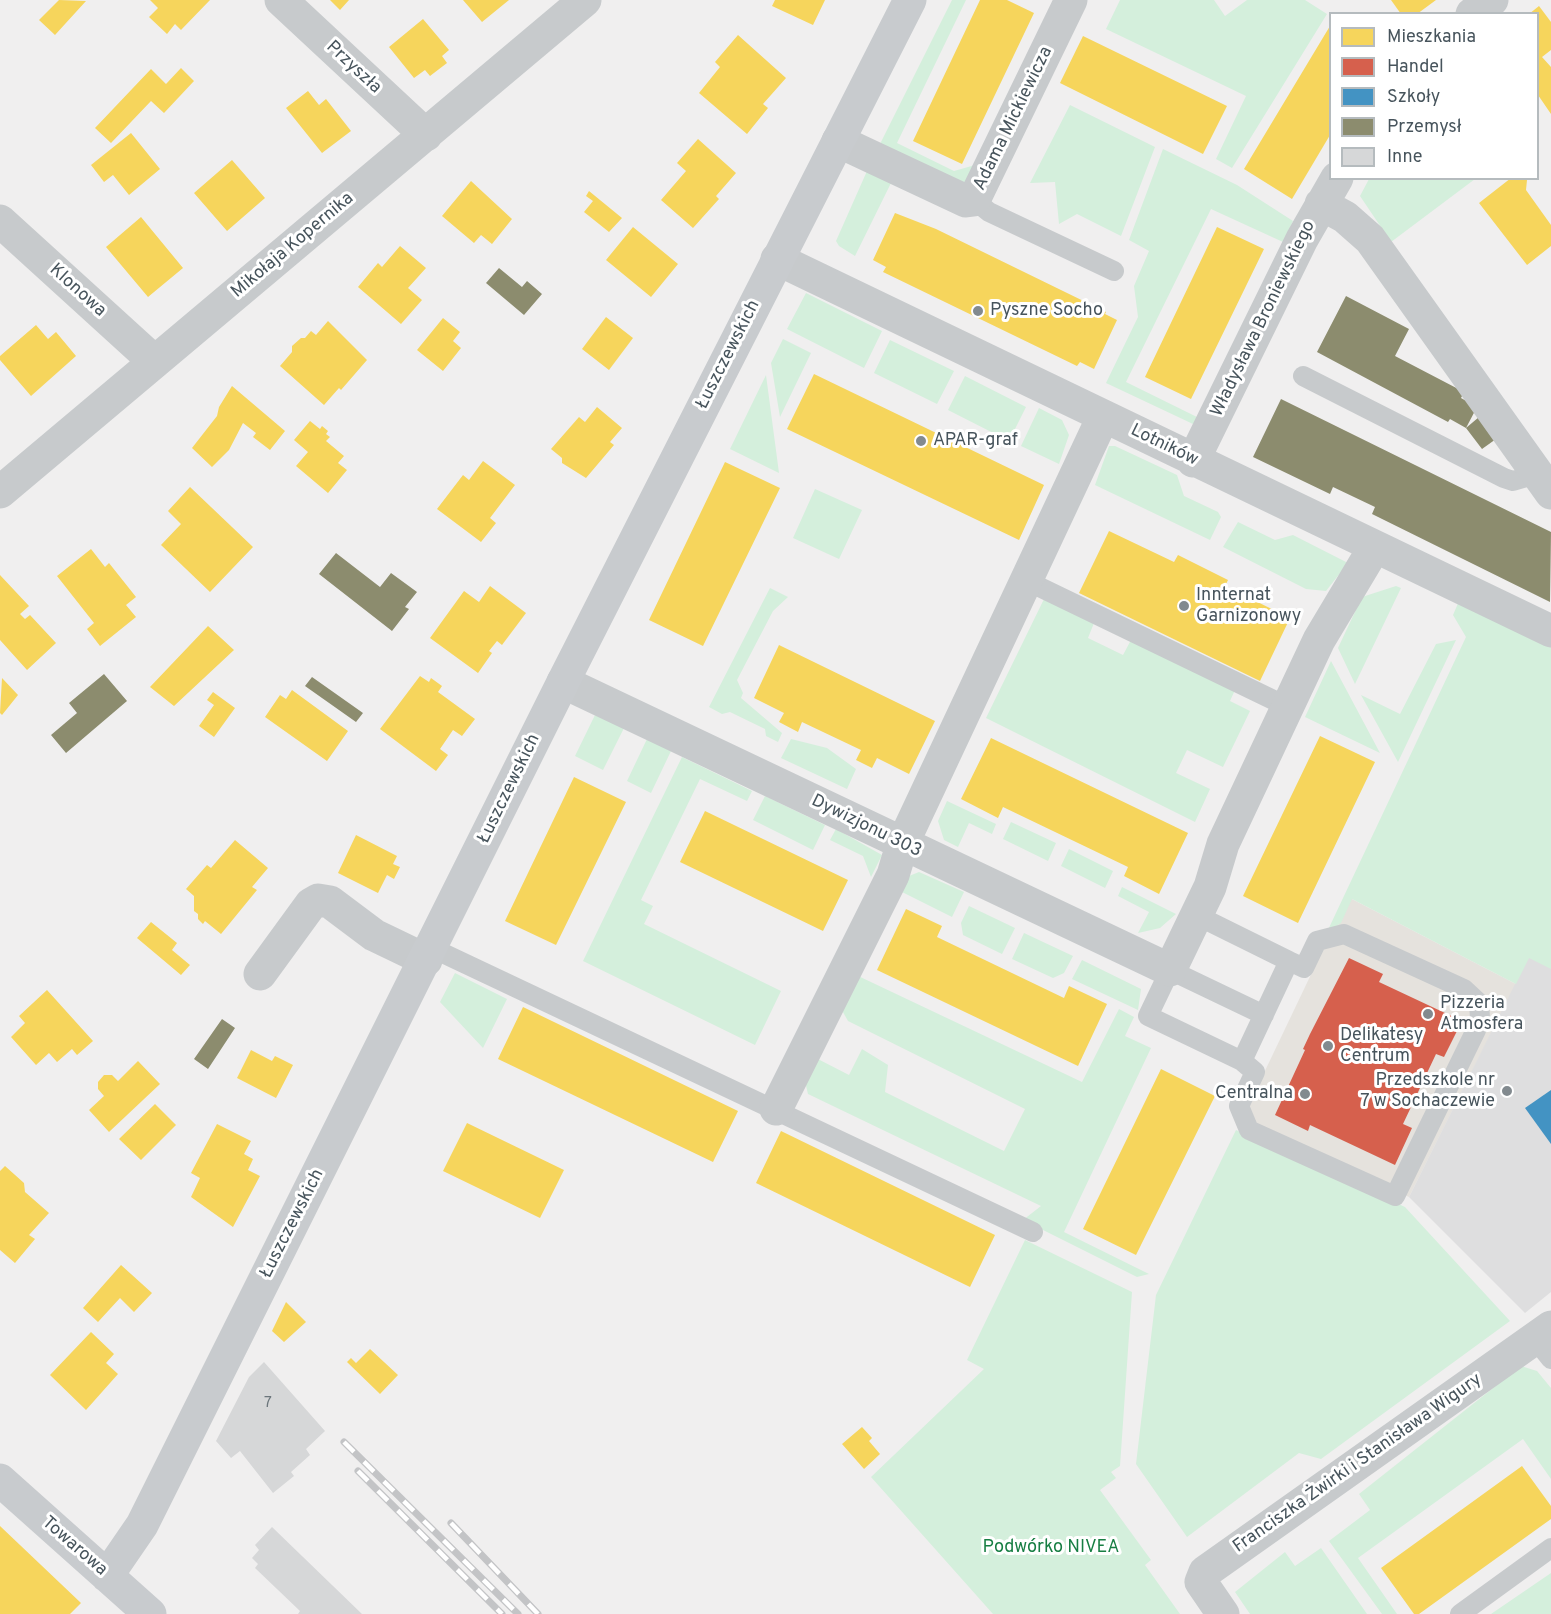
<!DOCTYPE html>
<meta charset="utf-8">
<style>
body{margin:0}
#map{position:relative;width:1551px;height:1614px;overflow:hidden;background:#f0efef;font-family:Overpass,sans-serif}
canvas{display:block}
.legend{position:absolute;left:1329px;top:12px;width:210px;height:168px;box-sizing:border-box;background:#fff;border:2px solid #b5bbbe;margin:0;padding:8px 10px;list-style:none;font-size:18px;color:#47545c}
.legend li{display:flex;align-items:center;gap:12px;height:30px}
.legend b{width:30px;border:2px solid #b5bbbe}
</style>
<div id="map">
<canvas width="1551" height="1614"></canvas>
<ul class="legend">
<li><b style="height:16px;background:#f6d55c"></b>Mieszkania</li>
<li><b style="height:16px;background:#d6604d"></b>Handel</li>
<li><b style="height:16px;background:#4393c3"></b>Szkoły</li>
<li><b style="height:16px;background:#8c8c6e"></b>Przemysł</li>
<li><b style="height:16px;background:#d6d7d8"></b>Inne</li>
</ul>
</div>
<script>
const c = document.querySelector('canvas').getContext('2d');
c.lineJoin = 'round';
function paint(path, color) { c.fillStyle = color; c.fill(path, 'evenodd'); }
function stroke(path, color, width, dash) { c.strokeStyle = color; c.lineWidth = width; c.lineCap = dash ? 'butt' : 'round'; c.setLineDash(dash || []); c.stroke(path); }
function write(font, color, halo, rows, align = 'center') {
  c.font = font + ' Overpass,sans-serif'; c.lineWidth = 6; c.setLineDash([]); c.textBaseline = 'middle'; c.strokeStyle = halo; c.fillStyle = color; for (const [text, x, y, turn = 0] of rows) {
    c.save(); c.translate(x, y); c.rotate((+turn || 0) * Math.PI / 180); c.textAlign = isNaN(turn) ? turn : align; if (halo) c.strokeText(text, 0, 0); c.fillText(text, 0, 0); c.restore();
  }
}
const commercial = new Path2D(`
 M 1348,897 L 1516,984 L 1409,1197 L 1241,1121 Z`);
const education = new Path2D(`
 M 1551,912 L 1551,1292 L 1525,1313 L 1409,1197 Z`);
const green = new Path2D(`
 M 952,0 L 966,0 L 897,143 L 954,171 L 975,165 L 962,190 L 878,148 Z
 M 1120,0 L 1214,0 L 1225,16 L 1247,0 L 1305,0 L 1327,14 L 1232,168 L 1216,159 L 1246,96 L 1106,29 Z
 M 1070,105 L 1155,147 L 1121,236 L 1077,214 L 1059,224 L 1055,182 L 1030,183 Z
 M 1163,149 L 1237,185 L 1293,221 L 1283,242 L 1211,209 L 1126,382 L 1199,418 L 1193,424 L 1106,383 L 1138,317 L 1134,286 L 1149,251 L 1129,240 Z
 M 867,171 L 891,183 L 855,256 L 839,246 L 836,241 Z
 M 1369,179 L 1475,179 L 1391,242 L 1360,196 Z
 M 806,293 L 882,331 L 864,368 L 787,329 Z
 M 783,339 L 811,353 L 780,417 L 771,363 Z
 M 890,340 L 954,371 L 937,404 L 874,373 Z
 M 766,375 L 779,473 L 730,449 Z
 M 965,376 L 1026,407 L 1009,441 L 948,410 Z
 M 1039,408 L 1062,420 L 1069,435 L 1059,464 L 1021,446 Z
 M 1109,446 L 1115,446 L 1177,475 L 1184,496 L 1218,512 L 1221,517 L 1210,540 L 1095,485 Z
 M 815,489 L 862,510 L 839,559 L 793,538 Z
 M 1238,522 L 1275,540 L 1293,535 L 1348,563 L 1326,591 L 1306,589 L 1223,547 Z
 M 1396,586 L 1401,588 L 1355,684 L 1338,648 L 1362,597 Z
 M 770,588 L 788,597 L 773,611 L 737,680 L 743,693 L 741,698 L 782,733 L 778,742 L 766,736 L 765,729 L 730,712 L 722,714 L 709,707 Z
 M 1044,599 L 1094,623 L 1088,638 L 1123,655 L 1131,640 L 1235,690 L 1230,701 L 1250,711 L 1223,767 L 1187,750 L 1176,773 L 1210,789 L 1195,822 L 986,718 Z
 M 1459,601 L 1551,645 L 1551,969 L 1529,958 L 1516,984 L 1352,899 L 1341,923 L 1327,932 L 1466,637 L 1453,615 Z
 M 1456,640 L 1398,762 L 1361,695 L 1400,714 L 1436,644 Z
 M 1331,661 L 1380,753 L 1305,717 Z
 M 595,715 L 624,728 L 603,770 L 575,756 Z
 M 647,739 L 671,751 L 651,793 L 627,781 Z
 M 791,739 L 827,748 L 856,769 L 847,789 L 781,758 Z
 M 682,757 L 752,791 L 747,801 L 700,779 L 641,900 L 653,906 L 644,924 L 781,991 L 755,1045 L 583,961 Z
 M 765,796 L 825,825 L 813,850 L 753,820 Z
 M 947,801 L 996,824 L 992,834 L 969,823 L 958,847 L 944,840 L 938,821 Z
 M 1011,822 L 1056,843 L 1048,861 L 1003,839 Z
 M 836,829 L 882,855 L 871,877 L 863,856 L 830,840 Z
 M 1069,849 L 1113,871 L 1105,888 L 1061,866 Z
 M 919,872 L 964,892 L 952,917 L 896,889 L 904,878 Z
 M 1122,887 L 1176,914 L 1160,928 L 1138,933 L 1149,912 L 1118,896 Z
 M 969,906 L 1015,928 L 1002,954 L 963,935 L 961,923 Z
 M 1024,933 L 1073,956 L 1064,973 L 1053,978 L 1012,959 Z
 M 1082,960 L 1141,989 L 1138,1010 L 1072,979 Z
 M 455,973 L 507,999 L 483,1048 L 440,1002 Z
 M 854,974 L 1082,1082 L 1119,1009 L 1134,1017 L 1125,1036 L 1151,1048 L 1064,1232 L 1149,1274 L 1137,1277 L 1023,1220 L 1041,1206 L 808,1094 L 804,1077 L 814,1057 L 849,1075 L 862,1049 L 888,1065 L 885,1092 L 1004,1151 L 1025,1109 L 848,1021 L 839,1005 Z
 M 1236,1130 L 1405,1207 L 1510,1321 L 1321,1459 L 1299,1453 L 1187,1537 L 1136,1464 L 1156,1295 Z
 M 1025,1240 L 1132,1292 L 1120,1466 L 1111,1472 L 1116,1478 L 1100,1490 L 1151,1560 L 1145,1565 L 1180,1614 L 993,1614 L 871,1477 L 984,1369 L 967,1360 Z
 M 1521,1366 L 1537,1371 L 1551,1388 L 1551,1479 L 1523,1439 L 1358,1558 L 1397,1614 L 1382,1614 L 1329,1541 L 1370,1510 L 1359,1494 Z
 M 1321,1548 L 1367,1614 L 1250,1614 L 1235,1592 L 1285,1552 L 1295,1566 Z
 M 1551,1573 L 1551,1614 L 1491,1614 Z`);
const homes = new Path2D(`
 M 59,0 L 86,1 L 55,35 L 39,20 Z
 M 150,0 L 210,0 L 181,30 L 175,24 L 167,34 L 149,17 L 158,8 Z
 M 330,0 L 349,0 L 340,10 Z
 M 463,0 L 509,0 L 482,22 Z
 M 775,0 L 825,0 L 813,25 L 772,6 Z
 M 980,0 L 1007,0 L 1034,13 L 962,164 L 913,141 Z
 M 1391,0 L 1436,0 L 1417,14 L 1401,14 Z
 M 1539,6 L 1551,22 L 1551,50 L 1542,57 L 1551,67 L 1551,114 L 1538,95 L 1538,14 L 1529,14 Z
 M 423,19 L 449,50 L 442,56 L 447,63 L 430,76 L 425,70 L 414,78 L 389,47 Z
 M 1330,26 L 1330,135 L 1292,199 L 1244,169 Z
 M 738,35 L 786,78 L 763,104 L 768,108 L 747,134 L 699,93 L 720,67 L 715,62 Z
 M 1083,36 L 1227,106 L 1203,154 L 1060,83 Z
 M 181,68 L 194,81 L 164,113 L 151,101 L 111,143 L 95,128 L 151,69 L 166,84 Z
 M 308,91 L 319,105 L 326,99 L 351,131 L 322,153 L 286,108 Z
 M 131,133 L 160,169 L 129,195 L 113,175 L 104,182 L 91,165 Z
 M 698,139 L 736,173 L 716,196 L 719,199 L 693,228 L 661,200 L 686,171 L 677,163 Z
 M 232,160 L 265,198 L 227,231 L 194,193 Z
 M 1511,178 L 1527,180 L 1526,190 L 1551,225 L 1551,246 L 1527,265 L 1479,203 Z
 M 471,181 L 512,219 L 492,244 L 481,235 L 474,243 L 442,216 Z
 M 589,191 L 622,218 L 609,232 L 584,212 L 593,201 L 586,196 Z
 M 895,213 L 936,229 L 1106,312 L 1105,314 L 1117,320 L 1094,369 L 1080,362 L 1077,366 L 883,272 L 886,267 L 873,260 Z
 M 141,217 L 183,268 L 148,297 L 106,247 Z
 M 633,227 L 678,264 L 651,297 L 606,260 Z
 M 1217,227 L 1264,249 L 1191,399 L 1145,377 Z
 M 400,246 L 426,268 L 408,288 L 422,300 L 401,324 L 358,287 L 378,263 L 382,267 Z
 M 606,317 L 633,338 L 609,370 L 582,349 Z
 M 443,318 L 460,332 L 453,341 L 461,348 L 443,371 L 417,350 Z
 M 328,321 L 367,360 L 341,390 L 339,388 L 324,405 L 280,366 L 292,352 L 292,346 L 301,338 L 305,338 L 311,331 L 316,335 Z
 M 36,325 L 48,339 L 56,332 L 76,356 L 31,396 L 0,360 L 0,356 Z
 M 814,374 L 1044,485 L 1019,540 L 787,429 Z
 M 232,386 L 285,431 L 270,450 L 253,437 L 256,433 L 243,423 L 229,450 L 212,467 L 192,448 L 217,416 L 219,407 Z
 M 597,407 L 622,428 L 610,442 L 614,445 L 586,478 L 562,463 L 562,458 L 551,449 L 579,417 L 585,422 Z
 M 310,421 L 320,429 L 322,426 L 328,431 L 326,434 L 330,437 L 326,441 L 344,456 L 338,463 L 347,470 L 328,493 L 296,466 L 308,452 L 294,440 Z
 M 483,461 L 515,485 L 490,518 L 496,523 L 481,542 L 437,509 L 463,475 L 469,480 Z
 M 725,462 L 780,488 L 703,646 L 649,620 Z
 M 190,487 L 253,547 L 210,592 L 161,545 L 181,524 L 168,511 Z
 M 1109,531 L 1174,562 L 1178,555 L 1228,580 L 1225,586 L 1290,618 L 1260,681 L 1079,593 Z
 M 91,549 L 105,567 L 109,563 L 136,597 L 126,605 L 136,617 L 100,646 L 87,629 L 94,623 L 57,576 Z
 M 0,575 L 29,606 L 20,614 L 25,619 L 30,615 L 56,643 L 27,670 L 0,640 Z
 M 490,586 L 526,613 L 502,645 L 497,641 L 489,651 L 492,653 L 478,673 L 430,638 L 464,591 L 479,602 Z
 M 208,626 L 234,650 L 174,706 L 150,687 Z
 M 779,645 L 935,721 L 909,774 L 877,758 L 872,768 L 856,760 L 861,750 L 802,722 L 798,732 L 779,722 L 784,713 L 754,698 Z
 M 420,676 L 429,682 L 431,678 L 442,686 L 438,692 L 475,719 L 462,736 L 453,730 L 440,749 L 448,755 L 436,771 L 380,729 Z
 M 2,678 L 18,695 L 2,715 L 0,713 Z
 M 292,690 L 348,731 L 327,761 L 265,717 L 280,695 L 286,699 Z
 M 213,692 L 235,708 L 214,737 L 199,726 L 214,705 L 207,700 Z
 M 1320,736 L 1375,762 L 1298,923 L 1243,896 Z
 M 991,738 L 1188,833 L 1159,894 L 1124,876 L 1128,867 L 1003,807 L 998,818 L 961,799 Z
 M 574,777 L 626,802 L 556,945 L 505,921 Z
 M 705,811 L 848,880 L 823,931 L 680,862 Z
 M 356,835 L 397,856 L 393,864 L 400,867 L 394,879 L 387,875 L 378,893 L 338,873 Z
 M 235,840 L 268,868 L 252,887 L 257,890 L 221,934 L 205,921 L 203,924 L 198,919 L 198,914 L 194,911 L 194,896 L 186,889 L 207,865 L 211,868 Z
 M 906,909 L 942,926 L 937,937 L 1064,998 L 1069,986 L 1107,1004 L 1078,1066 L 877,970 Z
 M 151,922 L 177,943 L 172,950 L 190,965 L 181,975 L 137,938 Z
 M 47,990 L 93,1041 L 77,1055 L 72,1049 L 57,1062 L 49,1053 L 36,1065 L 11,1037 L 25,1023 L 19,1016 Z
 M 523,1007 L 738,1111 L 713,1162 L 498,1059 Z
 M 251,1050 L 272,1061 L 275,1056 L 293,1065 L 276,1098 L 237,1078 Z
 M 138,1061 L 160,1084 L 109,1132 L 89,1110 L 104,1096 L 98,1089 L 98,1082 L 104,1075 L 112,1075 L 118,1081 Z
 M 1161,1069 L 1215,1096 L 1136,1255 L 1083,1229 Z
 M 155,1104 L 176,1125 L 141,1160 L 119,1139 Z
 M 467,1123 L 564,1170 L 540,1218 L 443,1171 Z
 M 217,1124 L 251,1141 L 244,1154 L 253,1159 L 248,1170 L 260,1176 L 233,1227 L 191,1197 L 200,1178 L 191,1173 Z
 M 781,1131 L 995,1235 L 970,1287 L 756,1183 Z
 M 5,1166 L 24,1183 L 25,1192 L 49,1213 L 29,1235 L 35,1239 L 15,1263 L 0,1250 L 0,1171 Z
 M 121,1265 L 152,1293 L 134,1312 L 120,1298 L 98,1322 L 83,1308 Z
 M 286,1302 L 306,1322 L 284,1342 L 272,1331 Z
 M 91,1332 L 114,1354 L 106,1363 L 118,1374 L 86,1410 L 50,1375 Z
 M 370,1349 L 398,1375 L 380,1394 L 347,1362 L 351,1358 L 356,1363 Z
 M 862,1427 L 872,1438 L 869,1441 L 880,1454 L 864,1469 L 842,1444 Z
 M 1522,1466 L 1551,1506 L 1551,1519 L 1419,1614 L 1414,1614 L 1381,1568 Z
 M 0,1526 L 81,1603 L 70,1614 L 0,1614 Z`);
const shops = new Path2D(`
 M 1349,958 L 1383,974 L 1379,982 L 1462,1021 L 1444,1057 L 1436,1054 L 1403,1124 L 1412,1128 L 1395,1165 L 1310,1125 L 1308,1131 L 1275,1115 L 1305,1050 L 1303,1049 L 1310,1034 Z`);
const schools = new Path2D(`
 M 1551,1090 L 1551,1144 L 1525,1108 Z`);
const industry = new Path2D(`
 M 499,268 L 522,287 L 527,281 L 542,294 L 524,315 L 486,283 Z
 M 1346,296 L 1409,329 L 1395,356 L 1464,392 L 1461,398 L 1477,407 L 1466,428 L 1479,417 L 1496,439 L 1482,449 L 1466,428 L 1450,419 L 1448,422 L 1317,352 Z
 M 1281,399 L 1551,532 L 1550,602 L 1372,514 L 1375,507 L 1333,487 L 1330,494 L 1253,457 Z
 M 336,553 L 380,587 L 391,573 L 417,592 L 405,607 L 409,609 L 392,631 L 319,574 Z
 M 104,674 L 127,701 L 66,753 L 51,735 L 77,713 L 69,703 Z
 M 312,677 L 363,713 L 356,722 L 305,686 Z
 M 222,1019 L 235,1028 L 208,1069 L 194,1059 Z`);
const building = new Path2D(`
 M 264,1362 L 325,1431 L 306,1449 L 310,1455 L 291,1472 L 294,1476 L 273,1493 L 240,1451 L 231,1458 L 216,1441 L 249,1377 Z
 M 272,1527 L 362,1614 L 298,1614 L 300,1611 L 255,1568 L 258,1564 L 252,1558 L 259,1550 L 255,1545 Z`);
const lane = new Path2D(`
 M 974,200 L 989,212 L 1114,271
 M 1303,376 L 1504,478 L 1513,481 L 1537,474
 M 1025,580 L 1288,707
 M 1196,915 L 1289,961 L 1242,1061 L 1148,1016 L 1170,970 L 1264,1015
 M 432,948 L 1033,1232
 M 1242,1061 L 1255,1072 L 1239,1106 L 1249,1130 L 1395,1196 L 1476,1030 L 1480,1018 L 1479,1003 L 1464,989 L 1344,934 L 1317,941 L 1304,968 L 1289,961
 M 1535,1339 L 1551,1359
 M 1460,1614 L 1551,1548`);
const street = new Path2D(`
 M 281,0 L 426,135
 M 1472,14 L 1492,0
 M 838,141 L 966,201 L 974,200 L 1071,0
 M 1321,204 L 1345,217 L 1370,239 L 1551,493
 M 0,221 L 155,362
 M 777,259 L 1551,631
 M 1193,461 L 1302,239 L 1337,178
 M 0,492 L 585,0
 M 563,682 L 1170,970 L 1210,887 L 1223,844 L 1319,640 L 1374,548
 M 260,974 L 311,904 L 318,900 L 330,902 L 374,935 L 426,960
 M 776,1109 L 893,875 L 902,845 L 1103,417
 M 1223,1614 L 1201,1582 L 1205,1572 L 1551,1327`);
const secondary = new Path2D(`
 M 0,1480 L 150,1614
 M 107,1576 L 142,1525 L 563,682 L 910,0`);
const rail = new Path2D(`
 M 344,1442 L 518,1614
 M 358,1471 L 502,1614
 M 451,1523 L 538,1614`);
const markers = [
 [978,311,6,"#828a8f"],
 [921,441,6,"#828a8f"],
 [1184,606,6,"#828a8f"],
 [1428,1014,6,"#828a8f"],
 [1328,1046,6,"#828a8f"],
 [1507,1091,6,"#828a8f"],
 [1305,1094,6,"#828a8f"]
];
const numberNames = [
 ["7",268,1404]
];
const streetNames = [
 ["Przyszła",353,68,43],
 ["Adama Mickiewicza",1014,119,-64],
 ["Mikołaja Kopernika",293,246,-40],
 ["Klonowa",77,291,42],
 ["Władysława Broniewskiego",1264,319,-64],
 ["Łuszczewskich",729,355,-63],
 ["Lotników",1164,446,26],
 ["Łuszczewskich",510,789,-64],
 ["Dywizjonu 303",866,827,26],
 ["Łuszczewskich",293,1224,-63],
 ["Franciszka Żwirki i Stanisława Wigury",1358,1464,-35],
 ["Towarowa",74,1547,41]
];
const poiNames = [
 ["Pyszne Socho",990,311],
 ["APAR-graf",933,441],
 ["Innternat",1196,596],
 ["Garnizonowy",1196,617],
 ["Pizzeria",1440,1004],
 ["Atmosfera",1440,1025],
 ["Delikatesy",1340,1036],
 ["Centrum",1340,1057],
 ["Przedszkole nr",1495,1081,"right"],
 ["7 w Sochaczewie",1495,1102,"right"],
 ["Centralna",1293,1094,"right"]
];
const parkNames = [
 ["Podwórko NIVEA",1051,1548]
];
paint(commercial, '#e5e2dd');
paint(education, '#dededf');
paint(green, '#d4efdc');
paint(homes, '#f6d55c');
paint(shops, '#d6604d');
paint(schools, '#4393c3');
paint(industry, '#8c8c6e');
paint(building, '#d6d7d8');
stroke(lane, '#c7cacc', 20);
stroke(street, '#c7cacc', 33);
stroke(secondary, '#c8cbce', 33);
stroke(rail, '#c3c4c6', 7);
stroke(rail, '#fff', 4.5, [14]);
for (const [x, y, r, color] of markers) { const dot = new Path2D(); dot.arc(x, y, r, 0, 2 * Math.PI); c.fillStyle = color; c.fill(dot); stroke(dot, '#fff', 2); }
write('15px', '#6c767c', null, numberNames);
write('18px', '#47545c', '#fff', streetNames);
write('18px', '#47545c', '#fff', poiNames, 'left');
write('18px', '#177e43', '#fff', parkNames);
</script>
